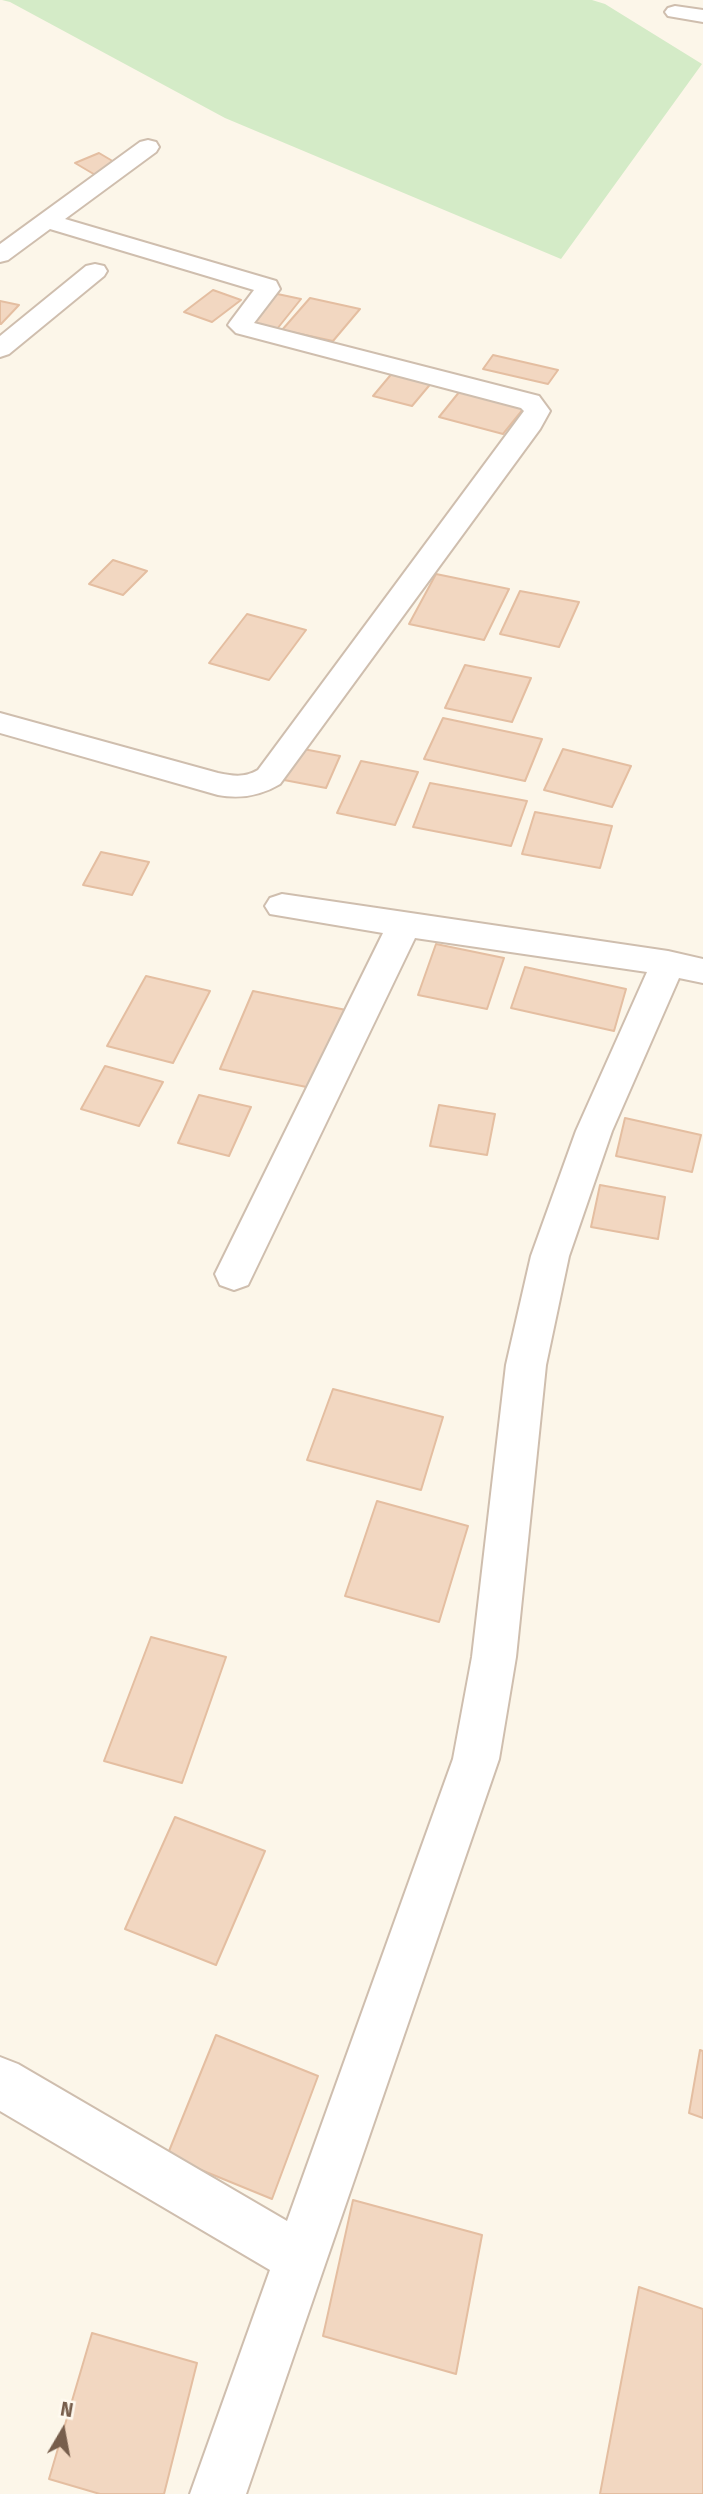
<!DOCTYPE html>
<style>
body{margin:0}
#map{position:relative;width:703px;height:2494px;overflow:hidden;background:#fcf6e9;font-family:"Fira Sans",sans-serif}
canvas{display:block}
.north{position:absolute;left:28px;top:2396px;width:70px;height:70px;-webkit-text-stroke:5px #fffaf0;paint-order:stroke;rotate:10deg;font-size:19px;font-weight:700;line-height:28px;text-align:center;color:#775e4c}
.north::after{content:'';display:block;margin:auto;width:24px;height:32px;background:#775e4c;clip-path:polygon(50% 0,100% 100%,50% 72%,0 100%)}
</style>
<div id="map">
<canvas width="703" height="2494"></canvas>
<div class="north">N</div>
</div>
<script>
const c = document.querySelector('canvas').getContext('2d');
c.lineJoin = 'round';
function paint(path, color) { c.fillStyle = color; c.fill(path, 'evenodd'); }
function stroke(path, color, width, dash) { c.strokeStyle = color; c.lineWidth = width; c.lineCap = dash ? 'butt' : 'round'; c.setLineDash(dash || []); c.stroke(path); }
const green = new Path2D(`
 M 2,0 L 592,0 L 605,4 L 702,64 L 561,259 L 225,118 L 10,2 Z`);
const building = new Path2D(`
 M 99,153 L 121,166 L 97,176 L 75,163 Z
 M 213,290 L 241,300 L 212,322 L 184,312 Z
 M 268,292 L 301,299 L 277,329 L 243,321 Z
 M 310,298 L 360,309 L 333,341 L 282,330 Z
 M 0,301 L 19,305 L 1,324 L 0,324 Z
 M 493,355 L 558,370 L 548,384 L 483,369 Z
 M 394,371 L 433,381 L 412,406 L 373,396 Z
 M 460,391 L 524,408 L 503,434 L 439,417 Z
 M 113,560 L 147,571 L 123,595 L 89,584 Z
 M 436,574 L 509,589 L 484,640 L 409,624 Z
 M 520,591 L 579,602 L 559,647 L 500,634 Z
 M 247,614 L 306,630 L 269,680 L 209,663 Z
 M 465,665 L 531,678 L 512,722 L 445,708 Z
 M 443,718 L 542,739 L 525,781 L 424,759 Z
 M 298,748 L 340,756 L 326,788 L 284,780 Z
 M 563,749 L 631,766 L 612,807 L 544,790 Z
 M 361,761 L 418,772 L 395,825 L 337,813 Z
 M 430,783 L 527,801 L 511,846 L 413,827 Z
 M 535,812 L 612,826 L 600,868 L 522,854 Z
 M 101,852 L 149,862 L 132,895 L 83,885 Z
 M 436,944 L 504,958 L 487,1009 L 418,995 Z
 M 525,967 L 626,989 L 614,1031 L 511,1008 Z
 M 146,976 L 210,991 L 173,1063 L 107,1046 Z
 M 253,991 L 346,1010 L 316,1089 L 220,1069 Z
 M 105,1066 L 163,1082 L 139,1126 L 81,1109 Z
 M 199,1095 L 251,1107 L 229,1156 L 178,1143 Z
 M 439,1105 L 495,1114 L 487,1155 L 430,1146 Z
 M 625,1118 L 701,1135 L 692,1172 L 616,1156 Z
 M 600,1185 L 665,1197 L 658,1239 L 591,1227 Z
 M 333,1389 L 443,1417 L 421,1490 L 307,1460 Z
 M 377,1501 L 468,1526 L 439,1622 L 345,1596 Z
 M 151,1637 L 226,1657 L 182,1783 L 104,1761 Z
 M 175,1817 L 265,1851 L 216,1965 L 125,1929 Z
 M 216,2035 L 318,2076 L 272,2199 L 167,2156 Z
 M 700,2050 L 703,2051 L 703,2118 L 689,2113 Z
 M 353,2200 L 482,2235 L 456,2374 L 323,2336 Z
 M 639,2287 L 703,2309 L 703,2494 L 600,2494 Z
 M 92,2333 L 197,2363 L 164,2494 L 100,2494 L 49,2479 Z`);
const street = new Path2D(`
 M 675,6 L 703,10 L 703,22 L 668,16 L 665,12 L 668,8 Z
 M 148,140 L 156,142 L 159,147 L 156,152 L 65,219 L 276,281 L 280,289 L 254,323 L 539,396 L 550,411 L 540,429 L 280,784 C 260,796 240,799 218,795 L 0,733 L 0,713 L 218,773 C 233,776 244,778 258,770 L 524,411 L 521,408 L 236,333 L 228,325 L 230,322 L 254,290 L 50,229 L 8,260 L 0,262 L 0,244 L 140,142 Z
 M 95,264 L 104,266 L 107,271 L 104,276 L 9,354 L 0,357 L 0,336 L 86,266 Z
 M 282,894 L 668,951 L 703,959 L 703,983 L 679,978 L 612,1131 L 569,1256 L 546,1365 L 516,1657 L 499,1759 L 246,2494 L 190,2494 L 270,2270 L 0,2111 L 0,2057 L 18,2064 L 287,2221 L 453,1759 L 472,1657 L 506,1365 L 531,1256 L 576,1131 L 647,972 L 415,938 L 248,1285 L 234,1290 L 220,1285 L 215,1274 L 383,933 L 270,914 L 265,906 L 270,898 Z`);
paint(green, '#d4ebc7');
paint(building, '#f2d7c1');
stroke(building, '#e4bea1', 2);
stroke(street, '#cfbeae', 4);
paint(street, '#fff');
</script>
